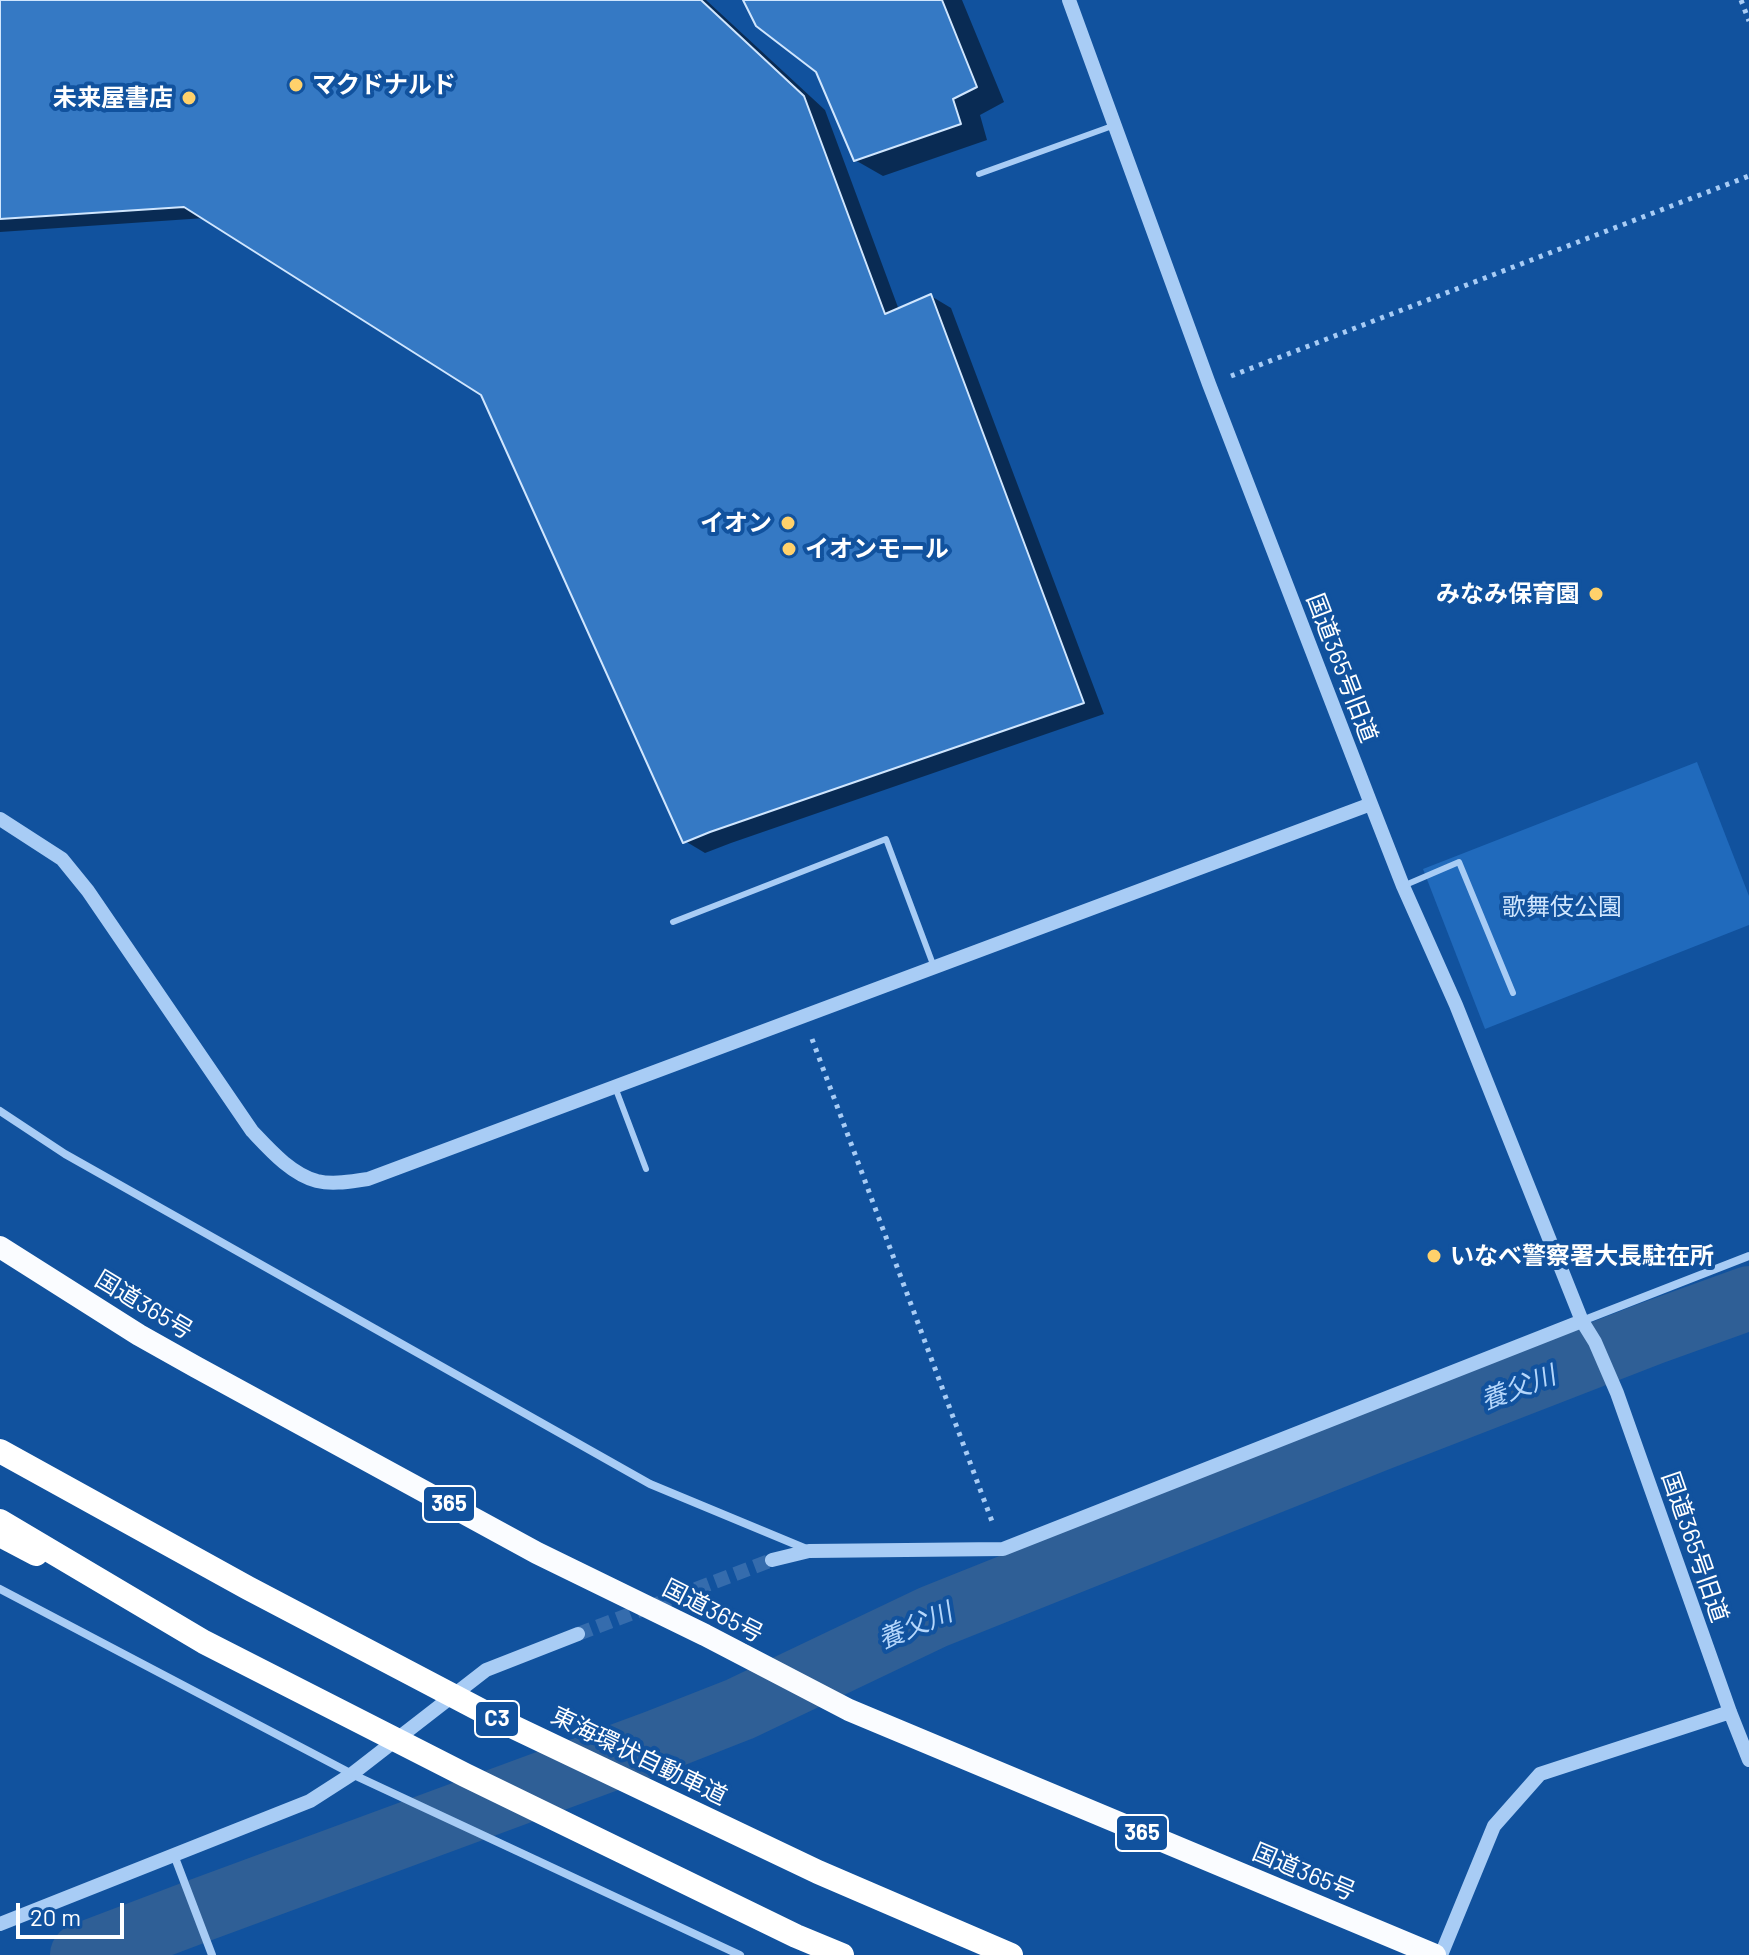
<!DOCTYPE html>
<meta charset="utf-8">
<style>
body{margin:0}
#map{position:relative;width:1749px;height:1955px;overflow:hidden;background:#11529e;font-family:Barlow,sans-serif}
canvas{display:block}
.scale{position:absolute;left:16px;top:1903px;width:108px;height:36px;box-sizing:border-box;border:4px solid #fff;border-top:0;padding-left:10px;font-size:24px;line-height:28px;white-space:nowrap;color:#fff;-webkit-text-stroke:6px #11529e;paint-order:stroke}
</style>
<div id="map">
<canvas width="1749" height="1955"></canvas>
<div class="scale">20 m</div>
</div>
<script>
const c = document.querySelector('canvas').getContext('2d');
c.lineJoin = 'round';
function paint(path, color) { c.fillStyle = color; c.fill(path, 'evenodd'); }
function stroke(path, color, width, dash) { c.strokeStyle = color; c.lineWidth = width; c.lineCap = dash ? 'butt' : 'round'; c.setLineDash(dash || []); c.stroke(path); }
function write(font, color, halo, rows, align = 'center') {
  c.font = font + ' Barlow,"Noto Sans JP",sans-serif'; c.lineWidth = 8; c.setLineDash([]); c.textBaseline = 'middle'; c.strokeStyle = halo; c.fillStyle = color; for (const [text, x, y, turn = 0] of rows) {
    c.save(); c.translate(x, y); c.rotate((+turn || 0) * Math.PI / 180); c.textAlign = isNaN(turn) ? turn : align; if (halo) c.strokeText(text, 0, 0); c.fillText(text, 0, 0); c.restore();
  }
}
const green = new Path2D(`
 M 1697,762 L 1749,896 L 1749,925 L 1485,1029 L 1423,869 Z`);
const shadow = new Path2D(`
 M 0,0 L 706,0 L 825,110 L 899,310 L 931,296 L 951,308 L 1104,714 L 731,843 L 705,853 L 685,841 L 483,394 L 205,218 L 0,232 Z
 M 745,0 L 962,0 L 1004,102 L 980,115 L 987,140 L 883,176 L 855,160 L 818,71 Z`);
const river = new Path2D(`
 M 82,1955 L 198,1911 L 656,1742 L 740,1709 L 933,1617 L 1376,1440 L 1652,1333 L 1749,1298`);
const building = new Path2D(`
 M 0,0 L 701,0 L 804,96 L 885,314 L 931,294 L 1084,703 L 710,832 L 683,843 L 481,395 L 184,207 L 0,219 Z
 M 743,0 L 942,0 L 977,87 L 953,99 L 961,124 L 854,161 L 816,72 L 756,26 Z`);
const tertiaryTunnel = new Path2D(`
 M 578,1634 L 772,1560`);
const path = new Path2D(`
 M 1741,0 L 1749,21
 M 1231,376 L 1749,176
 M 812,1039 L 993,1524`);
const service = new Path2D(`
 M 979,174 L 1115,125
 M 1403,886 L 1459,862 L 1513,993
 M 673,922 L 886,839 L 934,967
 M 615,1087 L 646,1169`);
const minor = new Path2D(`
 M 0,1111 L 65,1154 L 650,1484 L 809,1550
 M 1582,1321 L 1749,1256
 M 0,1589 L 352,1774 L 740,1955
 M 174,1855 L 212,1955`);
const tertiary = new Path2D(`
 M 1069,0 L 1209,384 L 1371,804 L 1403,886 L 1456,1005 L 1582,1321 L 1595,1342 L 1617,1393 L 1730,1712 L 1749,1760
 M 0,819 L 62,859 L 88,891 L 252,1131 C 270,1150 291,1174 317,1181 C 334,1185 352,1181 368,1179 L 1371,804
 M 772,1560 L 809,1551 L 1003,1549 L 1582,1321
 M 0,1924 L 310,1801 L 352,1774 L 486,1670 L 578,1634
 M 1441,1955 L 1494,1826 L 1540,1774 L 1730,1712`);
const trunk = new Path2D(`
 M 0,1247 L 139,1335 L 196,1367 L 537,1553 L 705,1635 L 849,1710 L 1435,1955`);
const motorway = new Path2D(`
 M 0,1535 L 36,1554`);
const motorwayBridge = new Path2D(`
 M 0,1451 L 248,1588 L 505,1723 L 818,1872 L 1011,1955
 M 0,1521 L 204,1642 L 465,1775 L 796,1936 L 842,1955`);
const markers = [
 [296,85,8,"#ffd16b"],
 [189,98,8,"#ffd16b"],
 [788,523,8,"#ffd16b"],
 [789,549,8,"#ffd16b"],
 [1596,594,8,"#ffd16b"],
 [1434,1256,8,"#ffd16b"]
];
const shields = [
 [449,1504,52],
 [497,1719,44],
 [1142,1833,52]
];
const shieldNames = [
 ["365",449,1504],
 ["C3",497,1719],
 ["365",1142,1833]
];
const poiNames = [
 ["マクドナルド",312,85],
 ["未来屋書店",173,98,"right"],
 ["イオン",772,523,"right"],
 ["イオンモール",805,549],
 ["みなみ保育園",1580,594,"right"],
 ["いなべ警察署大長駐在所",1450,1256]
];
const streetNames = [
 ["国道365号旧道",1342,668,69],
 ["国道365号",144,1305,31],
 ["国道365号旧道",1695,1547,71],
 ["国道365号",713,1611,27],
 ["東海環状自動車道",639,1756,26],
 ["国道365号",1304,1872,23]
];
const parkNames = [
 ["歌舞伎公園",1562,907]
];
const waterNames = [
 ["養父川",1518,1388,-21],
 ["養父川",915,1626,-23]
];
paint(green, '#206abc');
paint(shadow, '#0007');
stroke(river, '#2f5f96', 64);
paint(building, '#3579c4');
stroke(building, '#d0e6fe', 2);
stroke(tertiaryTunnel, '#356cad', 14, [14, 7]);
stroke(path, '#a8ccf5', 5, [4, 6]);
stroke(service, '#a8ccf5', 6);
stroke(minor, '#a8ccf5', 8);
stroke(tertiary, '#a8ccf5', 14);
stroke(trunk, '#fafcff', 22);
stroke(motorway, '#fff', 24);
stroke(motorwayBridge, '#fff', 24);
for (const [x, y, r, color] of markers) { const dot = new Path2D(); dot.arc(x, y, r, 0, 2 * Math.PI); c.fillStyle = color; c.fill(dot); stroke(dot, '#11529e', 3); }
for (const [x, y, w] of shields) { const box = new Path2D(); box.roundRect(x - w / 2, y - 18, w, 36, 6); c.fillStyle = '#11529e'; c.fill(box); stroke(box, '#fff', 2); }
write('bold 22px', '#fff', null, shieldNames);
write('bold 24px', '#fff', '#11529e', poiNames, 'left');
write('24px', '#fff', '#11529e', streetNames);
write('24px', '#d0e6fe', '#11529e', parkNames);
write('italic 26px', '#b4d6fb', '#11529e', waterNames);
</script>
